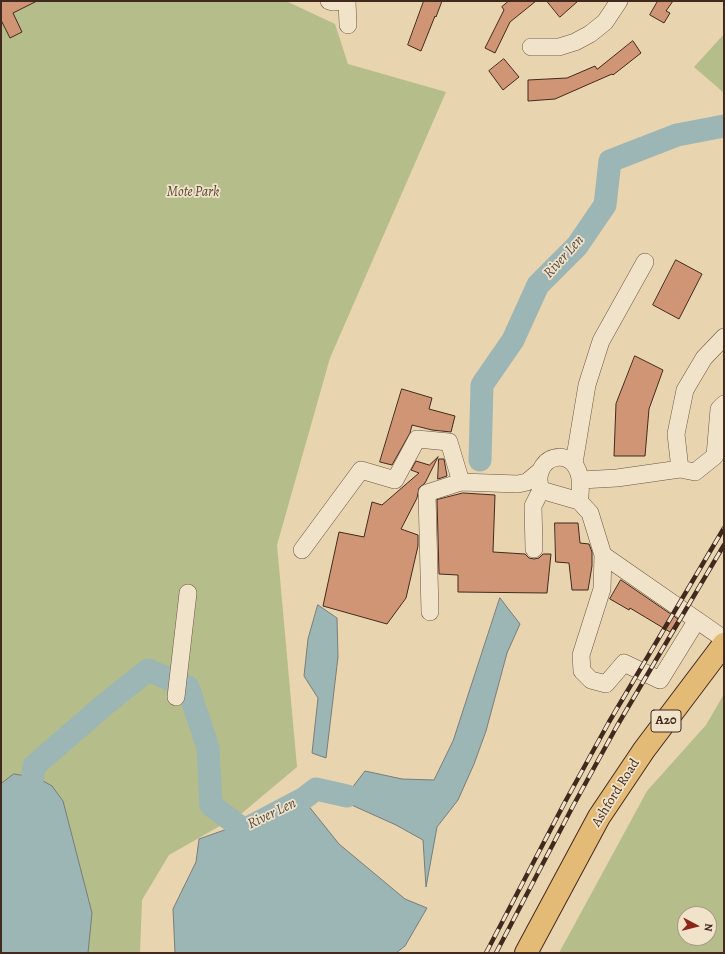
<!DOCTYPE html>
<style>
body{margin:0}
#map{position:relative;width:725px;height:954px;overflow:hidden;background:#e8d4ae;font-family:Alegreya,serif}
canvas{display:block}
.frame{position:absolute;inset:0;border:2px solid #42291e;pointer-events:none}
.north{position:absolute;left:677px;top:906px;width:40px;height:40px;box-sizing:border-box;background:#f0e3ca;border:1px solid #aa9985;border-radius:50%;rotate:97deg;font-size:11px;font-weight:700;line-height:16px;text-align:center;color:#42291e}
.north::after{content:'';display:block;margin:auto;width:14px;height:18px;background:#8f2418;clip-path:polygon(50% 0,100% 100%,50% 72%,0 100%)}
</style>
<div id="map">
<canvas width="725" height="954"></canvas>
<div class="frame"></div>
<div class="north">N</div>
</div>
<script>
const c = document.querySelector('canvas').getContext('2d');
c.lineJoin = 'round';
function paint(path, color) { c.fillStyle = color; c.fill(path, 'evenodd'); }
function stroke(path, color, width, dash) { c.strokeStyle = color; c.lineWidth = width; c.lineCap = dash ? 'butt' : 'round'; c.setLineDash(dash || []); c.stroke(path); }
function write(font, color, halo, rows, align = 'center') {
  c.font = font + ' Alegreya,serif'; c.lineWidth = 3.5; c.setLineDash([]); c.textBaseline = 'middle'; c.strokeStyle = halo; c.fillStyle = color; for (const [text, x, y, turn = 0] of rows) {
    c.save(); c.translate(x, y); c.rotate((+turn || 0) * Math.PI / 180); c.textAlign = isNaN(turn) ? turn : align; if (halo) c.strokeText(text, 0, 0); c.fillText(text, 0, 0); c.restore();
  }
}
const green = new Path2D(`
 M 1,1 L 286,1 L 335,24 L 348,64 L 446,92 L 330,358 L 277,545 L 297,767 L 241,814 L 169,855 L 142,900 L 140,953 L 1,953 Z
 M 724,34 L 724,93 L 694,67 Z
 M 724,694 L 724,953 L 559,953 L 647,791 L 706,725 ZM 685,914 L 709,914 L 709,938 L 685,938 Z`);
const water = new Path2D(`
 M 500,598 L 520,624 L 507,653 L 486,731 L 474,764 L 458,800 L 437,827 L 426,887 L 423,840 L 396,825 L 316,789 L 317,780 L 348,793 L 365,771 L 402,779 L 434,780 L 453,741 Z
 M 318,605 L 337,618 L 338,657 L 326,758 L 312,753 L 318,698 L 304,676 L 308,639 Z
 M 14,774 L 38,778 L 52,786 L 63,801 L 92,913 L 88,953 L 1,953 L 1,784 Z
 M 292,797 L 303,799 L 339,844 L 405,899 L 427,908 L 405,946 L 396,953 L 175,953 L 173,909 L 196,862 L 199,839 L 230,828 L 244,830 L 284,808 Z`);
const river = new Path2D(`
 M 480,460 L 482,385 L 513,340 L 538,285 L 577,246 L 605,205 L 610,161 L 677,135 L 724,126
 M 33,777 L 34,766 L 103,706 L 148,670 L 188,687 L 208,748 L 211,805 L 244,830 L 303,799 L 316,789 L 347,796`);
const building = new Path2D(`
 M 1,1 L 37,1 L 13,13 L 22,32 L 10,38 L 1,20 Z
 M 424,1 L 442,1 L 436,17 L 435,16 L 421,51 L 408,45 Z
 M 509,1 L 536,1 L 510,22 L 495,53 L 485,48 L 504,10 L 502,7 Z
 M 547,1 L 578,1 L 560,17 Z
 M 658,1 L 673,1 L 666,11 L 670,13 L 664,23 L 650,15 Z
 M 633,41 L 641,53 L 613,75 L 612,74 L 555,99 L 528,101 L 528,80 L 567,78 L 595,66 L 597,69 Z
 M 504,59 L 519,77 L 503,90 L 489,71 Z
 M 676,260 L 702,274 L 679,319 L 653,305 Z
 M 635,356 L 663,370 L 649,409 L 645,456 L 614,456 L 616,404 Z
 M 402,389 L 432,398 L 429,409 L 455,416 L 451,432 L 432,430 L 412,425 L 410,433 L 392,465 L 380,462 Z
 M 438,457 L 425,483 L 419,488 L 417,498 L 401,529 L 418,535 L 418,546 L 406,598 L 387,624 L 323,606 L 339,532 L 364,537 L 372,502 L 382,505 L 419,473 L 411,470 L 416,461 L 429,465 Z
 M 439,459 L 444,459 L 447,476 L 438,479 Z
 M 463,493 L 495,495 L 493,552 L 525,554 L 529,558 L 534,559 L 539,558 L 543,554 L 551,554 L 547,593 L 458,592 L 458,575 L 439,574 L 437,500 Z
 M 555,523 L 578,523 L 580,543 L 589,544 L 592,552 L 592,566 L 588,590 L 572,590 L 569,563 L 556,562 Z
 M 621,580 L 678,619 L 670,632 L 630,608 L 629,610 L 610,599 Z`);
const minor = new Path2D(`
 M 329,1 L 333,2 L 341,1
 M 347,1 L 348,25
 M 531,47 L 559,47 L 575,42 L 590,34 L 605,22 L 619,1
 M 574,463 L 587,385 L 601,341 L 645,262
 M 680,469 L 676,434 L 685,390 L 704,358 L 724,337
 M 581,480 L 617,478 L 680,469 L 695,472 L 715,456 L 719,409 L 724,404
 M 579,501 L 590,513 L 603,555 L 724,639
 M 534,549 L 533,506 L 541,490 C 527,451 591,438 579,501 L 541,490
 M 302,550 L 361,470 L 395,480 L 417,439 L 449,442 L 461,482 L 518,484 L 527,482 L 539,472
 M 603,555 L 602,589 L 581,655 L 582,671 L 591,680 L 606,684 L 624,663 L 660,680 L 697,620
 M 430,612 L 427,493 L 461,482
 M 176,697 L 188,593`);
const major = new Path2D(`
 M 526,953 L 599,817 L 644,750 L 724,644`);
const rail = new Path2D(`
 M 486,953 L 565,802 L 609,722 L 724,528
 M 496,953 L 573,806 L 617,726 L 724,545`);
const shields = [
 [666,721,30]
];
const shieldNames = [
 ["A20",666,721]
];
const parkNames = [
 ["Mote Park",193,193]
];
const streetNames = [
 ["Ashford Road",616,793,-58]
];
const waterNames = [
 ["River Len",564,257,-48],
 ["River Len",272,814,-26]
];
paint(green, '#b5bd8b');
paint(water, '#9cb5b5');
stroke(water, '#787d79', 1);
stroke(river, '#9cb5b5', 23);
paint(building, '#d09575');
stroke(building, '#42291e', 1);
stroke(minor, '#6c5442', 18);
stroke(major, '#42291e', 24);
stroke(minor, '#f0e3ca', 17);
stroke(major, '#e4ba77', 22);
stroke(rail, '#42291e', 4.5);
stroke(rail, '#f0e3ca', 3, [9]);
for (const [x, y, w] of shields) { const box = new Path2D(); box.roundRect(x - w / 2, y - 11, w, 22, 3); c.fillStyle = '#f0e3ca'; c.fill(box); stroke(box, '#42291e', 1); }
write('bold 13px', '#42291e', null, shieldNames);
write('italic 14px', '#594734', '#f0e3ca', parkNames);
write('14px', '#42291e', '#f0e3ca', streetNames);
write('italic 15px', '#584c44', '#f0e3ca', waterNames);
</script>
